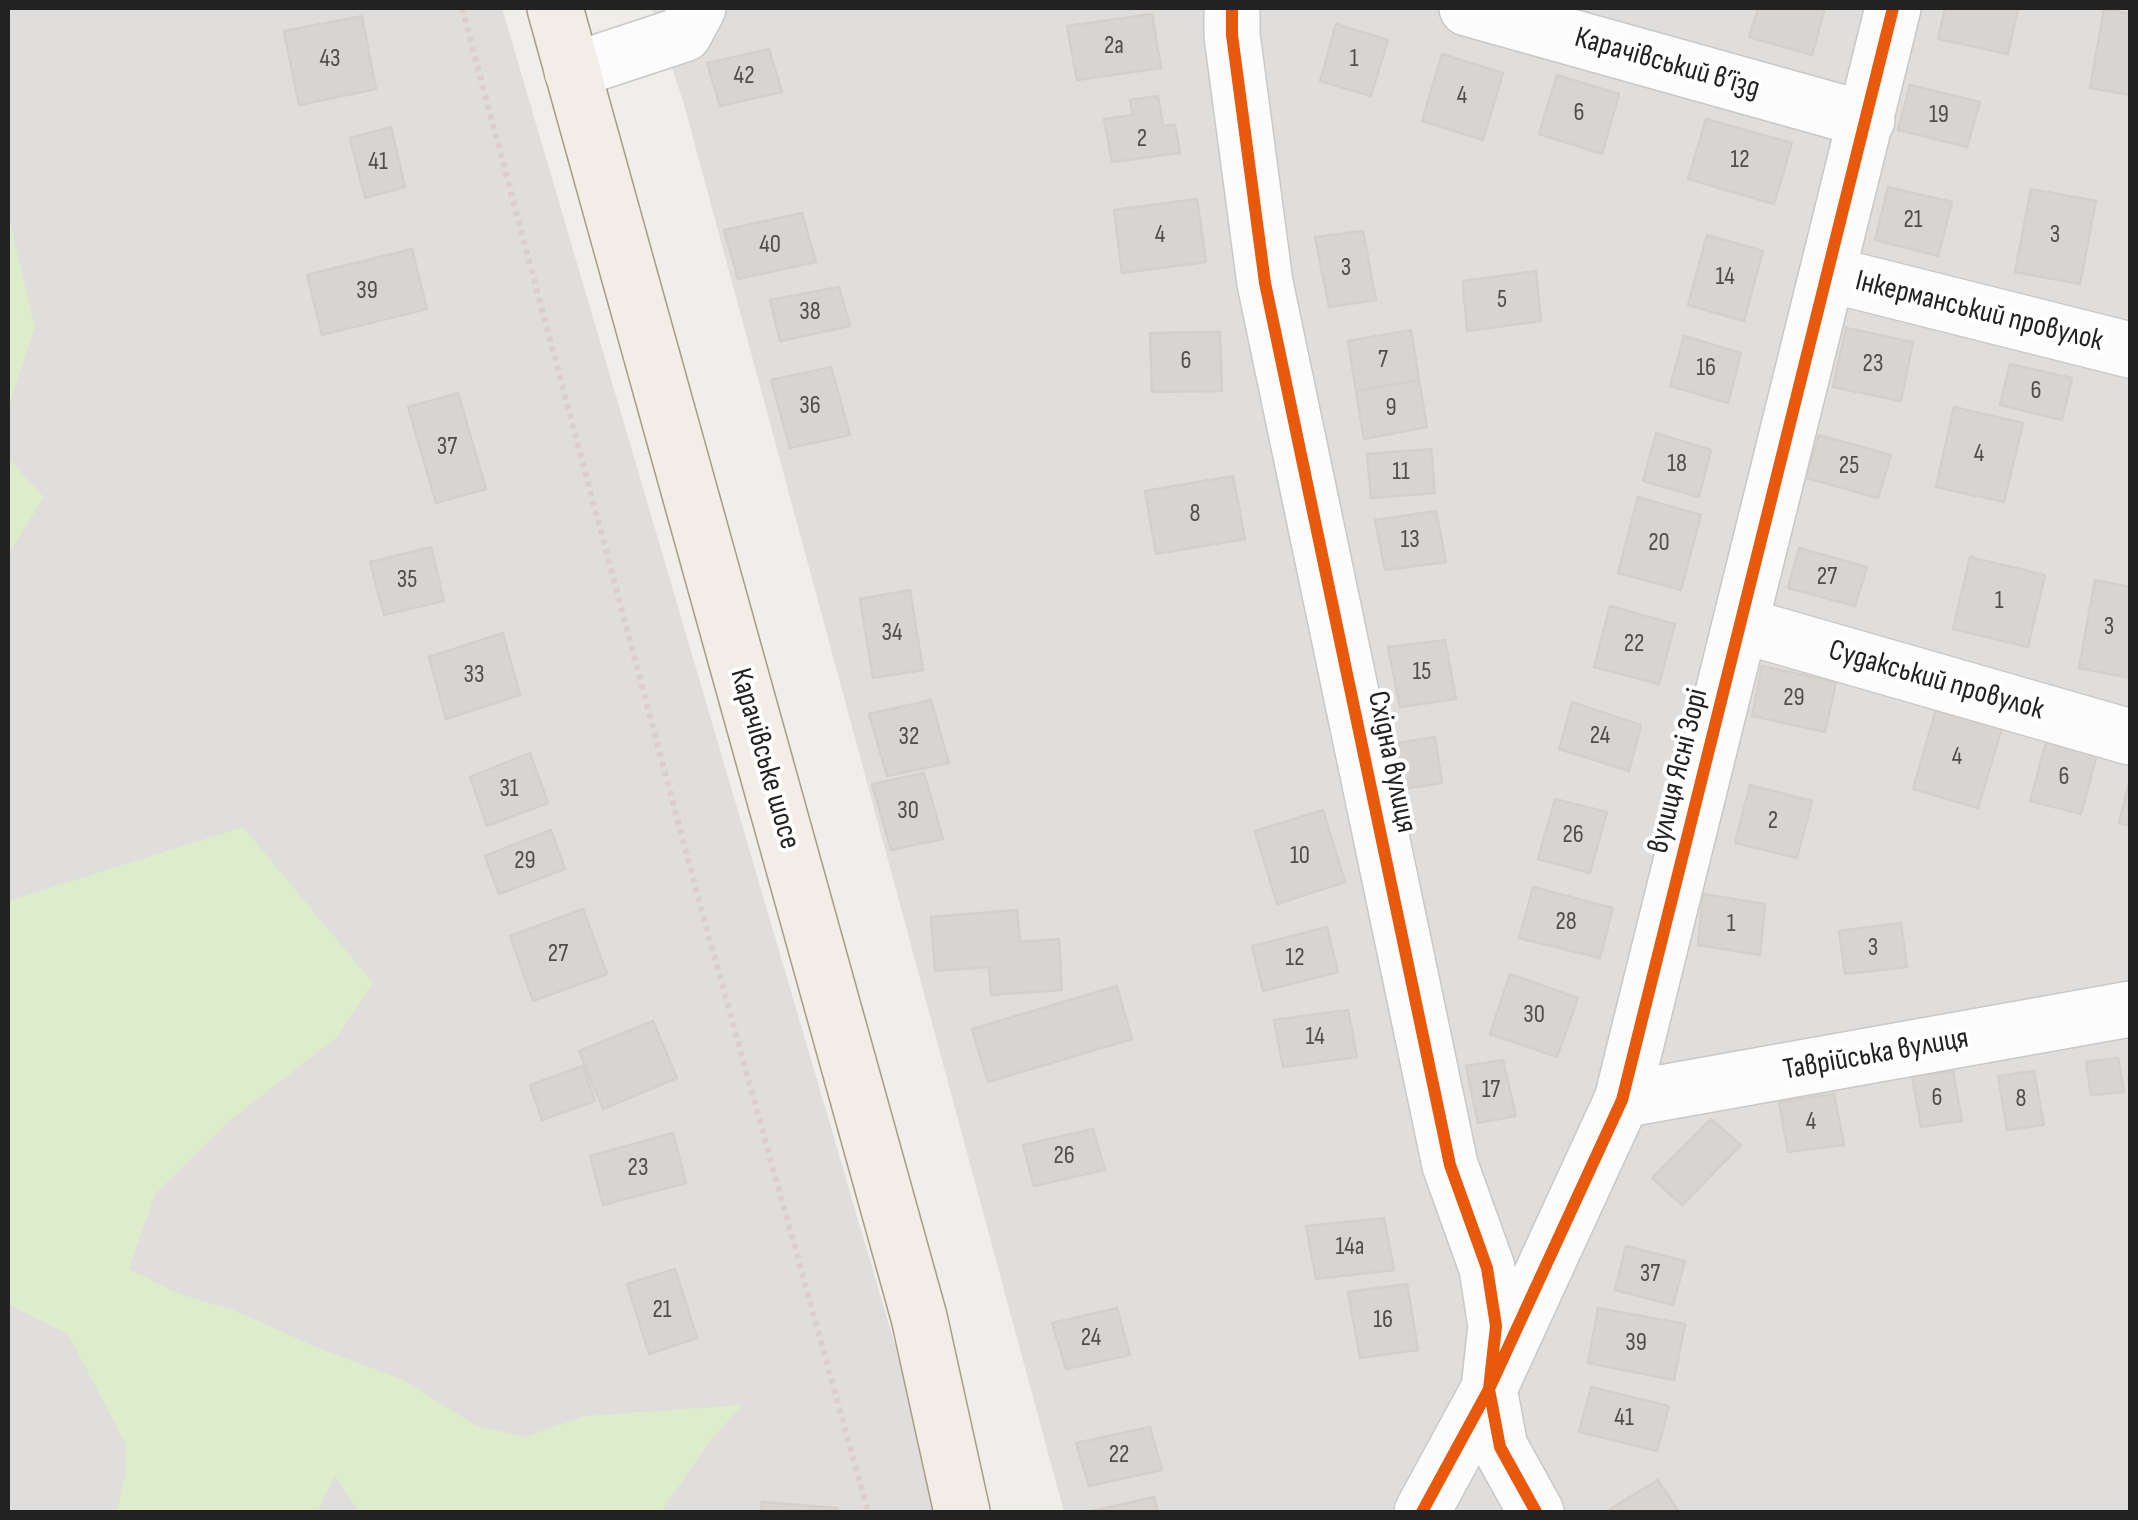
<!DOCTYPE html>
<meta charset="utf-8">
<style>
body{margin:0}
#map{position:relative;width:2138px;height:1520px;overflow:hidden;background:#f0eeeb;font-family:"Sofia Sans Condensed",sans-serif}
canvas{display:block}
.frame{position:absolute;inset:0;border:10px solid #222;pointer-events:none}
</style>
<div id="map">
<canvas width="2138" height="1520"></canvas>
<div class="frame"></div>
</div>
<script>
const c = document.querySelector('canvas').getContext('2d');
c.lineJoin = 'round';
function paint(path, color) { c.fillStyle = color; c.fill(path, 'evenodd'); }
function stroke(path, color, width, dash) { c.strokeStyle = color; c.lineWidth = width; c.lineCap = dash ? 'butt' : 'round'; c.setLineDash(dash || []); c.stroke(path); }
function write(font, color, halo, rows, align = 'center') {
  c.font = font + ' "Sofia Sans Condensed",sans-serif'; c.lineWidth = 8; c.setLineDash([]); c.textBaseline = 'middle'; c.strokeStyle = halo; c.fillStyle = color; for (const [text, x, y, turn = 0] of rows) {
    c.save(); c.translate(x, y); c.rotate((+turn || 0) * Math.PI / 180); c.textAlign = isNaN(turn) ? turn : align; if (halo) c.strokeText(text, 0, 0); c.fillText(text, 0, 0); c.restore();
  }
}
const residential = new Path2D(`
 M 8,8 L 502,8 L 939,1495 L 941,1512 L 8,1512 Z
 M 652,8 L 2130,8 L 2130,1512 L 1064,1512 L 683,101 Z`);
const grass = new Path2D(`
 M 8,214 L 35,327 L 8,409 Z
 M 8,458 L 44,497 L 8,554 Z
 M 243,827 L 373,983 L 336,1038 L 229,1121 L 155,1194 L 129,1269 L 179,1294 L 231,1309 L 316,1347 L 403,1380 L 475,1425 L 524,1437 L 585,1416 L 743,1405 L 712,1438 L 661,1512 L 359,1512 L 335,1476 L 317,1512 L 117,1512 L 125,1474 L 126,1445 L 68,1334 L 8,1304 L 8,901 Z`);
const building = new Path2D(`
 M 1758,8 L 1825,8 L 1812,55 L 1749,37 Z
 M 1945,8 L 2018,8 L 2008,54 L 1938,39 Z
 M 2104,9 L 2130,14 L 2130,95 L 2090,88 Z
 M 1152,14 L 1161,68 L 1077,80 L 1067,26 Z
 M 362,16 L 376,89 L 299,105 L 284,31 Z
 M 1336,24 L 1388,40 L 1371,96 L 1320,81 Z
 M 769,49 L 782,92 L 720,106 L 707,63 Z
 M 1442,54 L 1503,73 L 1483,140 L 1422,121 Z
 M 1557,75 L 1619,94 L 1602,154 L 1539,134 Z
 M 1910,85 L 1980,102 L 1967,147 L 1898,130 Z
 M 1158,96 L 1163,126 L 1175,125 L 1180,153 L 1112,162 L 1104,119 L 1133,115 L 1130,100 Z
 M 1706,119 L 1792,143 L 1774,204 L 1688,179 Z
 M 391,127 L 405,187 L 365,198 L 350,138 Z
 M 1888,187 L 1952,202 L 1938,256 L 1875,240 Z
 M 2031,189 L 2096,201 L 2080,284 L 2015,272 Z
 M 1197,199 L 1206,262 L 1122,273 L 1114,210 Z
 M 802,213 L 816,262 L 738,279 L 724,230 Z
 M 1363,231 L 1376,300 L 1329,307 L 1315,237 Z
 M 1707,235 L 1763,251 L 1744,321 L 1688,305 Z
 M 412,249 L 427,309 L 322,335 L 307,275 Z
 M 1536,271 L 1541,321 L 1467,331 L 1463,281 Z
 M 839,287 L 850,326 L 780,341 L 770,300 Z
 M 1846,328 L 1913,342 L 1901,401 L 1833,387 Z
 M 1411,330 L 1419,380 L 1356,391 L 1348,341 Z
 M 1220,332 L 1222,391 L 1152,392 L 1150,333 Z
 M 1684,336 L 1741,353 L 1728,403 L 1670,386 Z
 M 2010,364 L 2072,378 L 2062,420 L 2000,405 Z
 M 831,367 L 850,435 L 790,448 L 771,380 Z
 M 1419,380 L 1427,427 L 1364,439 L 1356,391 Z
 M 458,393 L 486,489 L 436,503 L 408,407 Z
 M 1954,407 L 2023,423 L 2004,502 L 1936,487 Z
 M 1656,433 L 1711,450 L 1699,497 L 1643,481 Z
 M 1819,435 L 1891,455 L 1878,498 L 1806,478 Z
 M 1431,449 L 1435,493 L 1371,498 L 1367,454 Z
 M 1233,476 L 1245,539 L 1156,554 L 1145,491 Z
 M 1638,497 L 1701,515 L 1681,590 L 1618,573 Z
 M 1436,511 L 1446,562 L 1385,570 L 1375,520 Z
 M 431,547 L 444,601 L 384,615 L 370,562 Z
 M 1799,548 L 1867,567 L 1855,606 L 1788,588 Z
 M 1970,557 L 2045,575 L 2028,647 L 1953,629 Z
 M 2095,580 L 2130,587 L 2130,678 L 2079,668 Z
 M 910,590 L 923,670 L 873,678 L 860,599 Z
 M 1610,606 L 1675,624 L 1659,684 L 1594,667 Z
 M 503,633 L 520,695 L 446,719 L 429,657 Z
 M 1445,640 L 1456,699 L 1400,707 L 1388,647 Z
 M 1762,666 L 1836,682 L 1825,732 L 1752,716 Z
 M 931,700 L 949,763 L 887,776 L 869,714 Z
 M 1572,702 L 1641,725 L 1629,771 L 1559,749 Z
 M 1936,709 L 2002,728 L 1978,808 L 1913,789 Z
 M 1435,737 L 1442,783 L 1404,789 L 1397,743 Z
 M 2046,742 L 2097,755 L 2081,814 L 2030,801 Z
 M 530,753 L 548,803 L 487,826 L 470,777 Z
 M 924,773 L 943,839 L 891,850 L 872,784 Z
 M 2130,779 L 2130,826 L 2119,823 Z
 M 1750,785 L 1812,801 L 1797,858 L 1735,843 Z
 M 1555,799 L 1607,812 L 1590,873 L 1538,859 Z
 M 1323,810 L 1345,882 L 1277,904 L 1255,831 Z
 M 551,830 L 565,869 L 499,894 L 485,856 Z
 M 1533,887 L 1613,908 L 1600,958 L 1519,938 Z
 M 1703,894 L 1765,904 L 1760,955 L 1698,945 Z
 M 583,909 L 607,974 L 533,1001 L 510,936 Z
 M 1017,910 L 1020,942 L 1059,939 L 1062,990 L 991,995 L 989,967 L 935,971 L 931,917 Z
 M 1901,923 L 1907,967 L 1845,974 L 1839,931 Z
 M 1327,927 L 1338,972 L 1263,991 L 1252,946 Z
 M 1510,974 L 1578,998 L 1557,1057 L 1490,1034 Z
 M 1117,986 L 1132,1039 L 988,1082 L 972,1029 Z
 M 1348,1010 L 1357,1057 L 1283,1067 L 1274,1020 Z
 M 653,1021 L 677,1078 L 603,1109 L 579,1051 Z
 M 2118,1058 L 2124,1092 L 2091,1095 L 2086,1062 Z
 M 1503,1060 L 1516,1116 L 1478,1123 L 1466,1066 Z
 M 583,1066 L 595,1101 L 542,1120 L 530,1085 Z
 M 1953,1071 L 1962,1121 L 1921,1127 L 1912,1076 Z
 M 2034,1071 L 2044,1125 L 2007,1130 L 1998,1076 Z
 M 1834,1094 L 1844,1145 L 1788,1152 L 1779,1102 Z
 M 1711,1119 L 1741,1145 L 1682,1205 L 1652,1178 Z
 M 1093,1129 L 1105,1170 L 1034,1186 L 1023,1145 Z
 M 673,1133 L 686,1183 L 603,1205 L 590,1156 Z
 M 1384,1218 L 1394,1270 L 1316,1279 L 1306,1226 Z
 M 1626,1246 L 1685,1261 L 1673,1305 L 1615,1290 Z
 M 675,1269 L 697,1338 L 649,1354 L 627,1284 Z
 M 1407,1284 L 1418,1350 L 1360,1358 L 1348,1292 Z
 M 1117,1308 L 1130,1355 L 1066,1369 L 1052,1323 Z
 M 1598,1308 L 1685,1324 L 1674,1380 L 1588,1363 Z
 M 1591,1387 L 1669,1406 L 1657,1451 L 1579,1432 Z
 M 1150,1427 L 1162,1470 L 1089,1486 L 1076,1443 Z
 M 1658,1480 L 1679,1512 L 1613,1512 L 1610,1509 Z
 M 1154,1497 L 1158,1512 L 1087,1512 Z
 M 762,1502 L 837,1508 L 837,1512 L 761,1512 Z`);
const path = new Path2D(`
 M 462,8 L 698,897 L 868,1512`);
const minor = new Path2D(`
 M 1232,8 L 1232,35 L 1265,283 L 1450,1165 L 1487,1268 L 1496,1326 L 1489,1389 L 1500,1447 L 1536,1512
 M 1467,8 L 1867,120
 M 572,71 L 684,34 L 698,8
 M 1828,274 L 2130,350
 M 1741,625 L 2130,737
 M 1622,1100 L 2130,1009
 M 1422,1512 L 1489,1389 L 1622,1100 L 1893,8`);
const major = new Path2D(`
 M 555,8 L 919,1317 L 962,1512`);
const cycleway = new Path2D(`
 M 1232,8 L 1232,35 L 1265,283 L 1450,1165 L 1487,1268 L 1496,1326 L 1489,1389 L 1500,1447 L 1536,1512
 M 1422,1512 L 1489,1389 L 1622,1100 L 1893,8`);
const numberNames = [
 ["2а",1114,47],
 ["43",330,60],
 ["1",1354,60],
 ["42",744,77],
 ["4",1462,97],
 ["6",1579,114],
 ["19",1939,116],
 ["2",1142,140],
 ["12",1740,161],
 ["41",378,163],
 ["21",1913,221],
 ["4",1160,236],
 ["3",2055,236],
 ["40",770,246],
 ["3",1346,269],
 ["14",1725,278],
 ["39",367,292],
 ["5",1502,301],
 ["38",810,313],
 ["7",1383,361],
 ["6",1186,362],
 ["23",1873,365],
 ["16",1706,369],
 ["6",2036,392],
 ["36",810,407],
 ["9",1391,409],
 ["37",447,448],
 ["4",1979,455],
 ["18",1677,465],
 ["25",1849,467],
 ["11",1401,473],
 ["8",1195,515],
 ["13",1410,541],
 ["20",1659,544],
 ["27",1827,578],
 ["35",407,581],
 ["1",1999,602],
 ["3",2109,628],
 ["34",892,634],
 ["22",1634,645],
 ["15",1422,673],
 ["33",474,676],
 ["29",1794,699],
 ["24",1600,737],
 ["32",909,738],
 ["4",1957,758],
 ["6",2064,778],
 ["31",509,790],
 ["30",908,812],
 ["2",1773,822],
 ["26",1573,836],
 ["10",1300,857],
 ["29",525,862],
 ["28",1566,923],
 ["1",1731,925],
 ["3",1873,949],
 ["27",558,955],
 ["12",1295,959],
 ["30",1534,1016],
 ["14",1315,1038],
 ["17",1491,1091],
 ["6",1937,1099],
 ["8",2021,1100],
 ["4",1811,1123],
 ["26",1064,1157],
 ["23",638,1169],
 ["14а",1350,1248],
 ["37",1650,1275],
 ["21",662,1311],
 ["16",1383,1321],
 ["24",1091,1339],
 ["39",1636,1344],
 ["41",1624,1419],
 ["22",1119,1456]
];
const streetNames = [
 ["Карачівський в’їзд",1667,64,16],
 ["Інкерманський провулок",1979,312,14],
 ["Судакський провулок",1936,681,16],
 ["Карачівське шосе",764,759,74],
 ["Східна вулиця",1391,762,78],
 ["вулиця Ясні Зорі",1679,771,-76],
 ["Таврійська вулиця",1876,1055,-10]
];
paint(residential, '#dfdedc');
paint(grass, '#ddeccb');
paint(building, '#d7d4d2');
stroke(building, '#d3d0cc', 2.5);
stroke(minor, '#c9c8c7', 58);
stroke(major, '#a79c86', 58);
stroke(path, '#dccecd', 6, [5, 5]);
stroke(minor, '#fdfcfc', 55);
stroke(major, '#f3ede7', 55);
stroke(cycleway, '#e8590c', 12);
write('25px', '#4f4e4e', null, numberNames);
write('30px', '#222', '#fff', streetNames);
</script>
